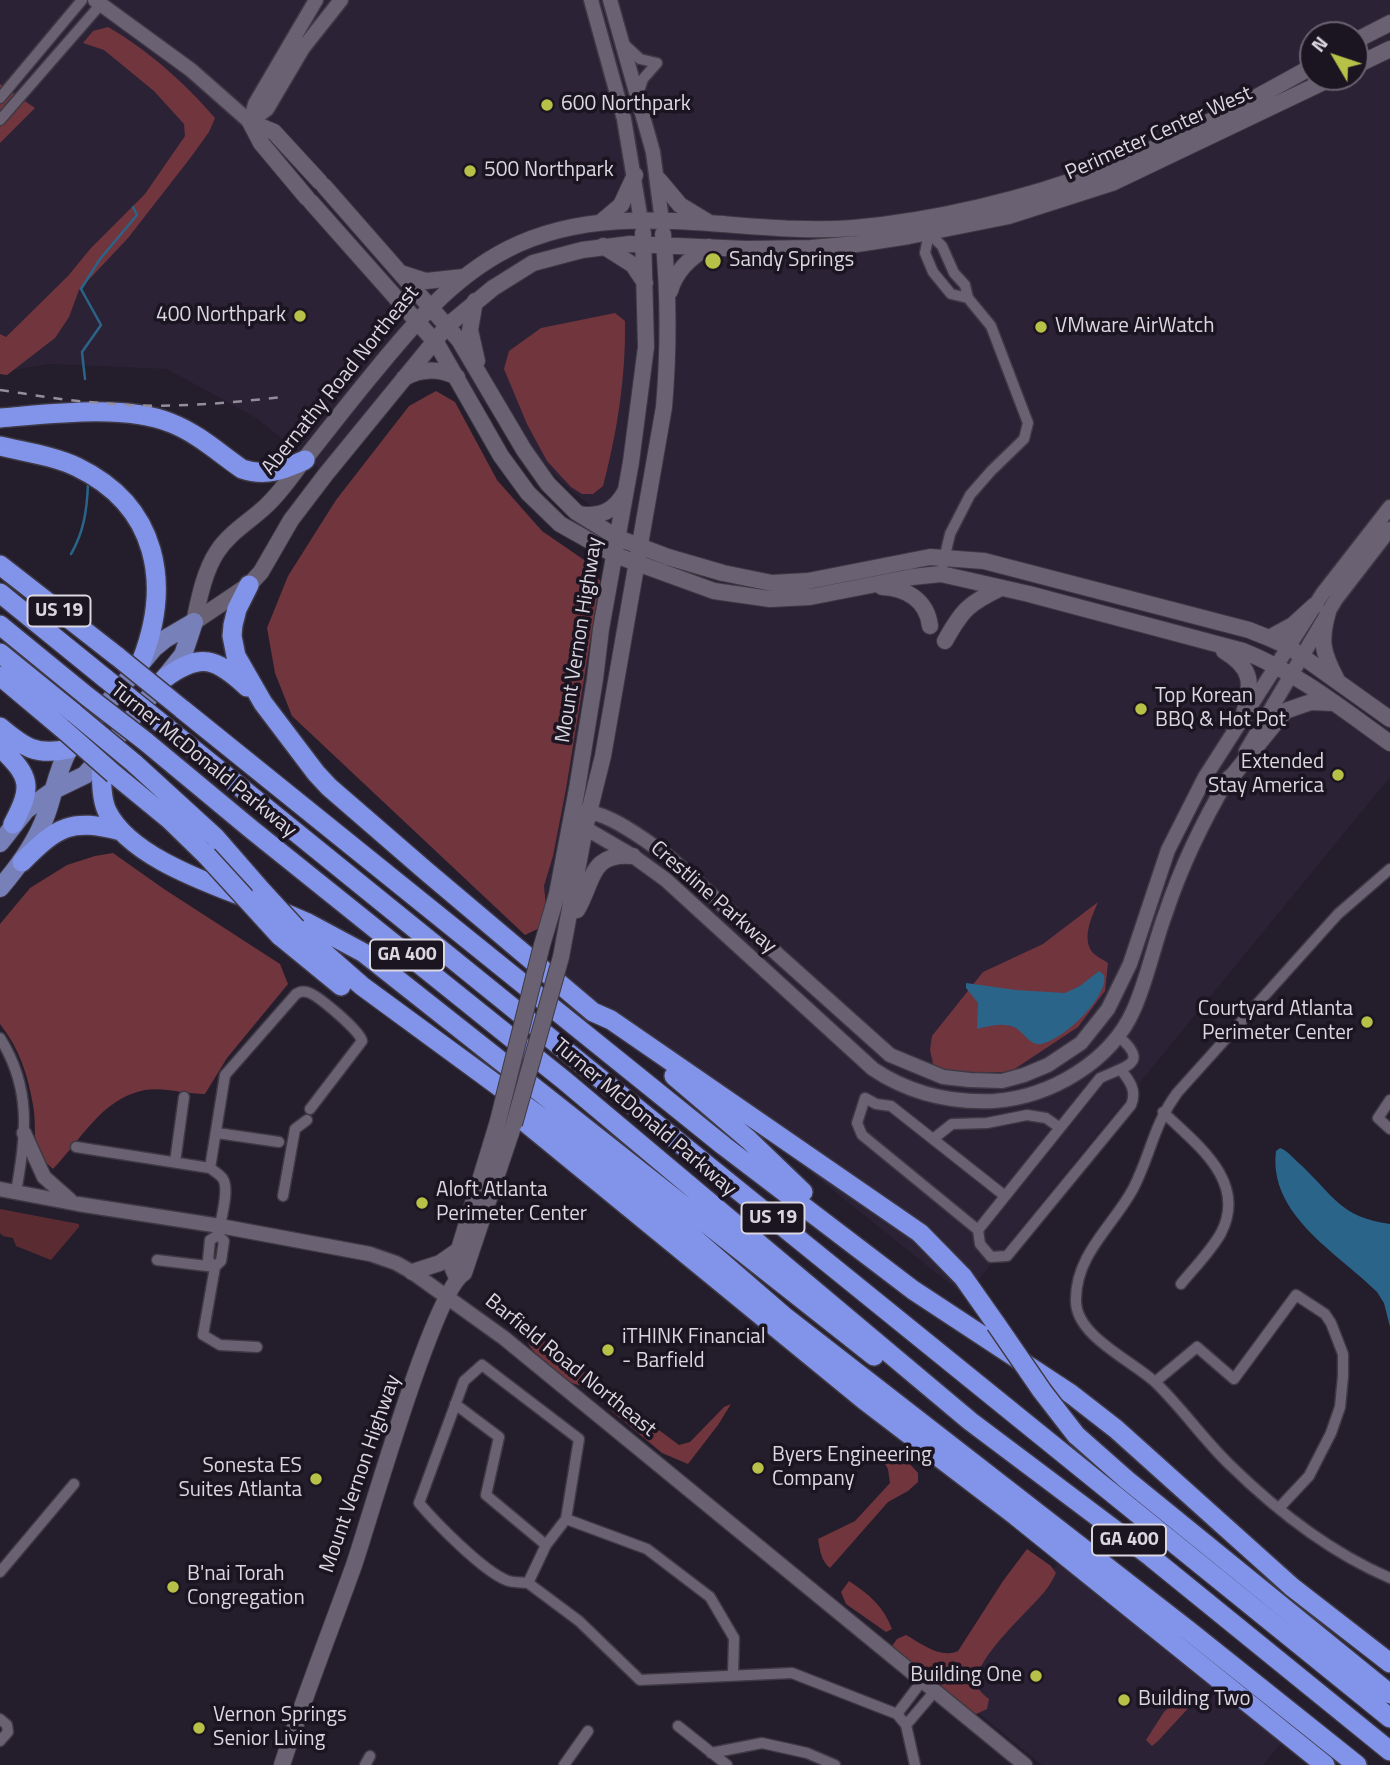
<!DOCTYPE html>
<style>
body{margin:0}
#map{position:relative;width:1390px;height:1765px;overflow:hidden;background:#241d2b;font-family:"Titillium Web",sans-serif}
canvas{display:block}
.north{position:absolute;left:1299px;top:21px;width:70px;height:70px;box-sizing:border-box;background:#1b1421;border:2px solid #68626e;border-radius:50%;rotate:309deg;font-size:19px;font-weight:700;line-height:28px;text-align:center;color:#dbd7e1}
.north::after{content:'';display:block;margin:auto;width:24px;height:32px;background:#b7c148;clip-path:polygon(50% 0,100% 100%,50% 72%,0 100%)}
</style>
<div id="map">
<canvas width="1390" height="1765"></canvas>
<div class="north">N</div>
</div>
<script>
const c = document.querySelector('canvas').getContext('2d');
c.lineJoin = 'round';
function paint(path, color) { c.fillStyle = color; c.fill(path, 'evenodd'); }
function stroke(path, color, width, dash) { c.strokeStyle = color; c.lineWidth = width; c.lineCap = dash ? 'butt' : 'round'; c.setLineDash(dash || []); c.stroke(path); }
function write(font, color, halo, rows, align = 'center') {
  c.font = font + ' "Titillium Web",sans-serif'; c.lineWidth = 7; c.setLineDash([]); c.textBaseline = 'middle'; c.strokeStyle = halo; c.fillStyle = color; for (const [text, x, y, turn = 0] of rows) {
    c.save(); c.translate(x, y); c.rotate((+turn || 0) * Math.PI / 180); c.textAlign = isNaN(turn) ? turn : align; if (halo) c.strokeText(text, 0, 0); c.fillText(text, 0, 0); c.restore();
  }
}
const built = new Path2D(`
 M 0,0 L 1390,0 L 1390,777 L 965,1296 L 562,973 L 548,924 L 544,886 L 553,856 L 566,789 L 600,581 L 639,546 L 564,484 L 423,341 L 320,469 L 256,418 L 167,369 L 50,364 L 0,372 ZM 1313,35 L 1355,35 L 1355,77 L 1313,77 Z
 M 1058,1563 L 1282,1742 L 1263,1765 L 1042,1765 L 954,1693 Z`);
const green = new Path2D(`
 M 0,1209 L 79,1224 L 79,1227 L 51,1260 L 16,1246 L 13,1238 L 3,1236 L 0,1233 Z`);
const forest = new Path2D(`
 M 108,27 C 148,50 185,83 215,118 L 209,132 L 191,157 L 128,238 L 79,290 L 69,317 L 55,338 L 7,375 L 0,374 L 0,334 L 6,337 L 68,276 L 91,248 L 145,194 L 185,136 L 184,124 L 154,91 L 104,50 L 83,43 L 93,31 Z
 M 0,84 L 35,108 L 0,143 Z
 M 615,313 L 625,321 C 626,377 617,433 603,486 L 593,494 L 582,494 L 571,487 L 547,461 L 527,424 L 504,369 L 509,351 L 541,328 Z
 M 436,391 L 455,402 L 497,480 L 542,531 L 590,564 L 600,581 L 566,789 L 553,856 L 544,886 L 548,924 L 525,935 L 292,716 L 275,673 L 267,628 L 288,576 L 336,500 L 409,406 Z
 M 113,853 L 164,889 L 280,964 L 288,984 L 227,1058 L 205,1094 C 185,1094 164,1087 145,1090 C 102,1098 81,1140 53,1169 C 28,1148 38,1132 33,1105 C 28,1075 19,1048 0,1024 L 0,924 L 30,888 L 67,865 L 95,856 Z
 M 1098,902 C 1092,916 1081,939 1093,953 C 1097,957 1104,960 1108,963 L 1105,991 L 1078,1027 L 1010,1072 L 949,1072 L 934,1068 L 930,1050 L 932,1036 L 983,972 L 1043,944 Z
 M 532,1332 L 590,1376 L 586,1386 C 569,1388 536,1358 528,1343 Z
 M 612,1395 L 679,1445 L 690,1442 L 724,1407 L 731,1404 L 718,1425 L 688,1464 L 662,1453 L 609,1409 L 606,1400 Z
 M 877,1450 L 909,1463 L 918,1473 L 918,1482 L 908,1491 L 888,1502 L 830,1568 C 821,1561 820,1550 818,1539 L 855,1521 L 890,1483 L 888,1469 Z
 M 1027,1549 L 1051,1566 L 1056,1573 C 1053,1579 1049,1586 1045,1591 C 1029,1611 976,1657 977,1682 C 977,1690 984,1695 989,1699 L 987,1709 L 972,1716 L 895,1653 L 892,1646 L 897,1639 L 906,1635 C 922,1644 941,1659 958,1651 L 1003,1581 Z
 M 849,1581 C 869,1594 884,1607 892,1629 L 886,1632 L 846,1604 L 841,1592 Z
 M 1186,1692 L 1192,1696 L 1193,1703 L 1158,1741 L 1152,1746 L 1146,1740 L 1164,1712 Z`);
const water = new Path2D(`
 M 1099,971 L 1104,975 C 1109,997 1063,1040 1041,1044 C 1030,1046 1023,1031 1014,1027 C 1001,1022 989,1026 977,1029 L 978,1003 L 966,988 L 966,983 L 1016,990 L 1065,993 L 1080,986 Z
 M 1280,1148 C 1288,1151 1294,1159 1301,1165 C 1334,1196 1340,1217 1390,1224 L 1390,1327 L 1384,1303 L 1377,1292 C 1338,1253 1268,1215 1276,1151 Z`);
const stream = new Path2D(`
 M 85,379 L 82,352 L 101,325 L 81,289 L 100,259 L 137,215 L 133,207
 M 71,554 C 84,532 87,509 88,484`);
const minor = new Path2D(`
 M 624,44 L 640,59 L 657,63
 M 638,94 L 643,79 L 657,63
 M 0,98 L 82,0
 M 0,120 L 101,4
 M 928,228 L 929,233 L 942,246 L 954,273 L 965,285 L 968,298 L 991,326 L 1028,423 L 1024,439 L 991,471 L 970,495 L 950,534 L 943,564
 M 929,233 L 925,253 L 933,272 L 951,294 L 968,298
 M 1390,869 L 1338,914 L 1177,1093 C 1153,1126 1151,1154 1133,1189 C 1113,1226 1075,1255 1076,1301 C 1076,1336 1131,1360 1155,1382 C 1182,1408 1203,1439 1230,1465 C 1277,1511 1329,1552 1390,1578
 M 1118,1036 C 1151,1064 1125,1066 1100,1078 L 978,1230 L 980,1244 L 991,1257 L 1007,1256 L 1131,1105 C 1137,1091 1130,1081 1121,1070
 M 0,1038 C 32,1089 26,1135 16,1192
 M 865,1098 L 857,1123 L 862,1135 L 978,1230
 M 865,1098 L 876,1104 L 891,1106 L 1005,1196
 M 1390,1100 L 1378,1118 L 1390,1129
 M 1163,1112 C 1196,1144 1248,1181 1221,1233 C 1211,1251 1194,1268 1181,1284
 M 217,1133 L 279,1142
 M 933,1139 L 952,1124 L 987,1123 L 1027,1115 L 1046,1118 L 1060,1128
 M 76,1147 L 210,1168 C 214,1171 221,1175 223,1179 C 230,1190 220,1222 218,1235 L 210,1240 L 208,1260 L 215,1267
 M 175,1162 L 184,1097
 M 210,1168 L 225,1075 L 296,994 C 300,992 301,991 307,992 C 318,995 359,1030 362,1041 L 310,1109
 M 283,1196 L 295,1129 L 307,1120
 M 218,1235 L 224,1241 L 221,1261 L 215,1267 L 203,1335 L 220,1345 L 257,1347
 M 157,1260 L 215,1267
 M 482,1365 L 579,1439 L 566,1519 L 546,1545 L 528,1583 C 521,1582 512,1583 506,1580 C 482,1570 436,1523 419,1503 L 464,1381 Z
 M 1155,1382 L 1197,1347 L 1234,1379 L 1296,1295 L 1325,1314 L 1331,1323 L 1343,1354 L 1343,1376 L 1340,1407 L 1331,1433 L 1309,1476 L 1279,1508
 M 455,1404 L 499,1437 L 486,1495 L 546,1545
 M 566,1519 L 647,1549 L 710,1597 L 734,1638 L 733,1675
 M 0,1572 L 74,1484
 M 528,1583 L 579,1621 L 640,1680 L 792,1673 L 897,1714 L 906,1725 L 915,1765
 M 897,1714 L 922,1681
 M 0,1719 L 7,1725 L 8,1732 L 0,1741
 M 906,1725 L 935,1691
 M 678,1726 L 727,1765
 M 711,1753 L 762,1743 L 807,1753 L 835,1765
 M 365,1765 L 370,1756
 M 564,1765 L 588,1731`);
const tertiary = new Path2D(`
 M 95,0 L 191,70 L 250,122
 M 591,0 L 624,119 L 641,221
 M 610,0 L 653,152 L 662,221
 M 250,122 L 267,109 L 303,48 L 341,0
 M 250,122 L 255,104 L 316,0
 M 1246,751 L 1336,599 L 1390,529
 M 581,812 C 605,809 650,843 670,858 L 890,1055 L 943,1077 L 970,1080 L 1002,1081 L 1024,1075 L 1048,1065 L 1081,1043 L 1108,1009 L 1130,964 L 1168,850 L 1205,777 L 1323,593 L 1390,507
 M 578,820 L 585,828 L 633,856 L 666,880 L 873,1069 C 909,1093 951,1103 994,1101 C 1050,1097 1111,1062 1134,1009 C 1148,977 1154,944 1166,912 C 1182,864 1203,821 1229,777
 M 24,1133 L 44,1177 L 70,1200
 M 0,1189 L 78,1204 L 220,1226 L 370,1254 L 396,1263 L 412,1272 L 504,1338 L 1025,1765`);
const secondary = new Path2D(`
 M 1355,41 L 1390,23
 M 1355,66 L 1390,49
 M 250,122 L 261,143 L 307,198
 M 250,122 L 274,132 L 320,182
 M 659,180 L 680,205 L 708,222
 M 324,186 L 459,340 L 524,450 L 548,484 L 576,512 L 618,538 L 668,557 L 723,573 L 772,583 L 808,581 L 930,557 L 984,561 L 1249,630 L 1269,638 L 1289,647 L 1390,719
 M 311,202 L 437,344 L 501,456 L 528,493 L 560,524 L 615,555 L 714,591 L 770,599 L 810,597 L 912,577 L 941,574 L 1029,594 L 1243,651 C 1298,673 1341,708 1390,743
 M 601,222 L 621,205 L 635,175
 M 603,246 L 633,265 L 645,283
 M 401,273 L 426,281 L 464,277
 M 670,291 C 676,270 690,257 709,247
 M 475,301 L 470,330 L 477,361
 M 404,378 C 422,368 439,368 457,377
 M 580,514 C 601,518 615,510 625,492
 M 882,587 C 906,588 927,600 930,626
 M 1328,612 C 1320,640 1322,652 1336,678
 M 194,622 C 199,599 204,572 217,552 C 229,533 249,522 266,506 C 279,494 289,480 300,465 C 324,435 347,405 371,376 C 411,327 451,278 508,249 C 616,194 739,237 853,228 C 933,221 1027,199 1102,170 C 1175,142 1245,104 1313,66
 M 194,622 L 249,585 L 261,572 L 291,520 L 326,474 L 447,326 L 493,288 L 533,263 L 582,250 L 630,244 L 747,249 L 811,248 L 857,244 L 909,236 L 1009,216 L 1112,183 L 1334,77
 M 1269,638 L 1293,625 L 1315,605
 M 945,641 C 962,610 969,603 1001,588
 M 1224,651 C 1257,671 1250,686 1243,719
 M 1225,785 L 1285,711 L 1311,702 L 1333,703
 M 577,910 C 594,882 589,852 633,856
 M 542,945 L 557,894 L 577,789 L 595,679 L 601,629 L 631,462 L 646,347 L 643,233
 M 561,957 L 585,828 L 603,756 L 664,407 C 669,348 669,294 663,234
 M 412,1272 L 440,1263 L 460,1249
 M 457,1278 L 453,1269 L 498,1121
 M 282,1765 C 304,1697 330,1632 354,1565 C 370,1518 434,1291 464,1273 L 514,1124`);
const primary = new Path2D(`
 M 0,843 L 26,810 L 54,790 L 85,775 L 101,757 L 183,655 L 194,622
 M 0,888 C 19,866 36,843 46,815 C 54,793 57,770 69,749 L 154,648 L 165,639 L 194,622`);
const motorway = new Path2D(`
 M 0,418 C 49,414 125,404 171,423 C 197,433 219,453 242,469 C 266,477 283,470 305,460
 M 0,446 C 25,452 54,456 77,467 C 158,506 172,584 141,662
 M 0,565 L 118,657
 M 249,585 L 237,609 L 233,625 L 232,636 L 236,656 L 263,703 L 316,773 L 329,787 L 426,871 L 593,1012 L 611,1020 L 920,1233 L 963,1277 L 996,1324
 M 0,593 L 106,679
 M 0,625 L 88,697
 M 0,653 L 74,713
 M 0,676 L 63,729
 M 165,678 C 201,652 216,658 247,687
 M 182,709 L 724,1146 L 913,1290 L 1071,1394 L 1116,1429 L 1292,1587 L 1390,1663
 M 156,719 L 1390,1718
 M 0,727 C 25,748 36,756 69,749
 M 145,741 L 251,829 L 565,1081 L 970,1421 L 1151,1557 L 1390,1751
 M 0,747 C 31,777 33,786 13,824
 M 101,757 C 102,774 100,796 107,811 C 129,856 206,882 249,899
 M 134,763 L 215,837 L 262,891
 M 114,774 L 170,820 L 207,856
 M 22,862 C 58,826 71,818 121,831
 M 287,914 L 308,923 L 364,953 L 874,1356
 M 296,928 L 362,986 L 572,1140 L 658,1207 L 784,1316 L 1188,1630 L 1357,1765
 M 280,936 L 341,986
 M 674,1076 L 749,1140 L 803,1192
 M 526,1123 L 864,1400 L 1016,1516 L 1325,1765
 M 1076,1435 L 1127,1480 L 1390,1694`);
const rail = new Path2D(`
 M 0,390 C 34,395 68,401 102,403 C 162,409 222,404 281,397`);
const secondaryBridge = new Path2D(`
 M 498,1121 L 542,945
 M 514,1124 L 561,957`);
const motorwayBridge = new Path2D(`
 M 118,657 L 182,709
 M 106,679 L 156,719
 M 88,697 L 145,741
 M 74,713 L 134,763
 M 63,729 L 114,774
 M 207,856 L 280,936
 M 262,891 L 296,928
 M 996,1324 L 1042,1391 L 1076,1435`);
const markers = [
 [547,105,7,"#b7c148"],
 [470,171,7,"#b7c148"],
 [713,261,9,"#b7c148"],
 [300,316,7,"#b7c148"],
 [1041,327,7,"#b7c148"],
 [1141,709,7,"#b7c148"],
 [1338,775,7,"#b7c148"],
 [1367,1022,7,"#b7c148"],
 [422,1203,7,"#b7c148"],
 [608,1350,7,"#b7c148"],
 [758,1468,7,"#b7c148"],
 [316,1479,7,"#b7c148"],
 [173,1587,7,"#b7c148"],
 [1036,1676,7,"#b7c148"],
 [1124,1700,7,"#b7c148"],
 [199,1728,7,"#b7c148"]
];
const shields = [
 [59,611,63],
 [407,955,74],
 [773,1218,63],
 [1129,1540,74]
];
const shieldNames = [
 ["US 19",59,611],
 ["GA 400",407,955],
 ["US 19",773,1218],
 ["GA 400",1129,1540]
];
const poiNames = [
 ["600 Northpark",561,105],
 ["500 Northpark",484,171],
 ["Sandy Springs",729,261],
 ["400 Northpark",286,316,"right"],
 ["VMware AirWatch",1055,327],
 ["Top Korean",1155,697],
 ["BBQ & Hot Pot",1155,721],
 ["Extended",1324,763,"right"],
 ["Stay America",1324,787,"right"],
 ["Courtyard Atlanta",1353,1010,"right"],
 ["Perimeter Center",1353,1034,"right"],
 ["Aloft Atlanta",436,1191],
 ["Perimeter Center",436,1215],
 ["iTHINK Financial",622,1338],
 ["- Barfield",622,1362],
 ["Byers Engineering",772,1456],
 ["Company",772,1480],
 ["Sonesta ES",302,1467,"right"],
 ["Suites Atlanta",302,1491,"right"],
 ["B'nai Torah",187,1575],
 ["Congregation",187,1599],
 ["Building One",1022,1676,"right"],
 ["Building Two",1138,1700],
 ["Vernon Springs",213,1716],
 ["Senior Living",213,1740]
];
const streetNames = [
 ["Perimeter Center West",1159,134,-24],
 ["Abernathy Road Northeast",341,381,-51],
 ["Mount Vernon Highway",580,640,-81],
 ["Turner McDonald Parkway",203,761,39],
 ["Crestline Parkway",713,898,41],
 ["Turner McDonald Parkway",644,1118,40],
 ["Barfield Road Northeast",570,1366,39],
 ["Mount Vernon Highway",361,1474,-71]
];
paint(built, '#2c2236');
paint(green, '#5a2c31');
paint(forest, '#71353d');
paint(water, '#2a6489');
stroke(stream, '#2a6489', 2.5);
stroke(minor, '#3e3944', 13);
stroke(tertiary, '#3e3944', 17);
stroke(secondary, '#3e3944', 18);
stroke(primary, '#3e3944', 20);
stroke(motorway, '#3e3944', 22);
stroke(minor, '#6a6273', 10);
stroke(tertiary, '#6a6273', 14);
stroke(secondary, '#6a6273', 16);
stroke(primary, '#7880ba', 18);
stroke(motorway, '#8294ea', 19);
stroke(rail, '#938e99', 2.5, [9, 9]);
stroke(secondaryBridge, '#3e3944', 18, []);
stroke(motorwayBridge, '#3e3944', 22, []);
stroke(secondaryBridge, '#6a6273', 16);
stroke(motorwayBridge, '#8294ea', 19);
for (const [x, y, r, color] of markers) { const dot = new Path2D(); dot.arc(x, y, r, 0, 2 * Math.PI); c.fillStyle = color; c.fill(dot); stroke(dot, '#1b1421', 2.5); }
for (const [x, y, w] of shields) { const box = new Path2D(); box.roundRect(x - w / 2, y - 15.5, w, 31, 5); c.fillStyle = '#1b1421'; c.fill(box); stroke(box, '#dbd7e1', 2); }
write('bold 19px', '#dbd7e1', null, shieldNames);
write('21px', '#dbd7e1', '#1b1421', poiNames, 'left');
write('21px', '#dbd7e1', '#1b1421', streetNames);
</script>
